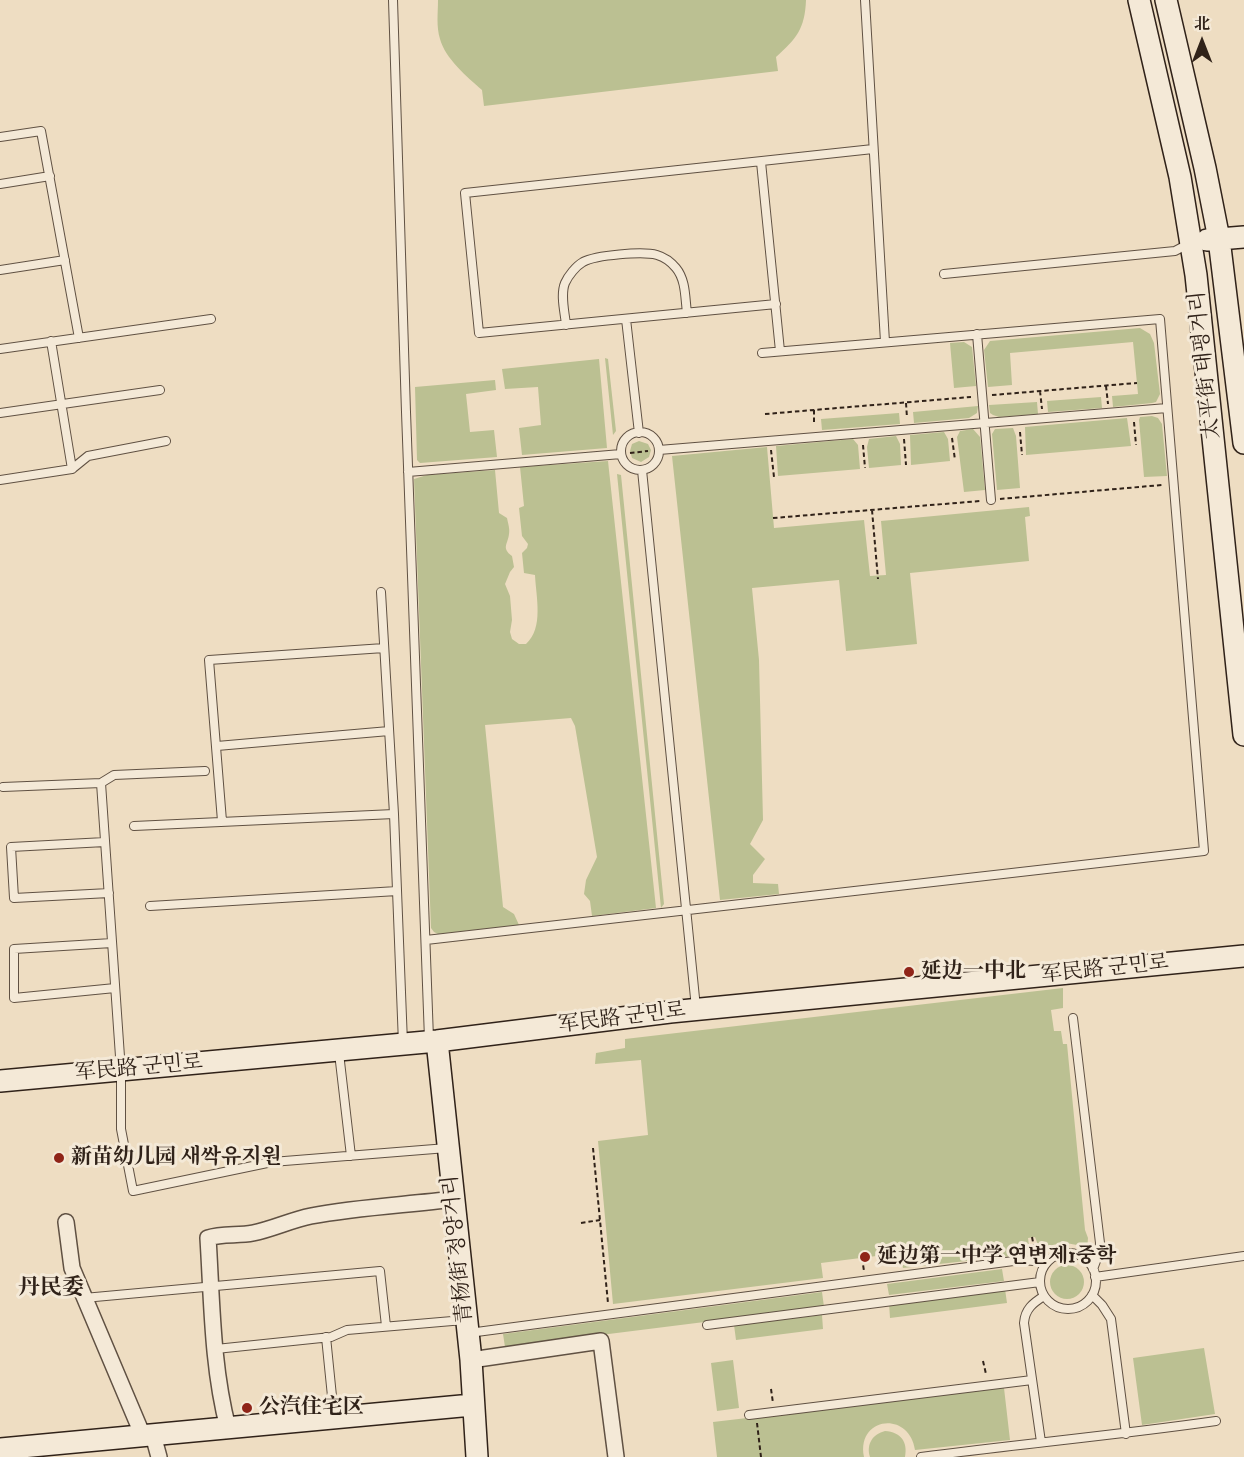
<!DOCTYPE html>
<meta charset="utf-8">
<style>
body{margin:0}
#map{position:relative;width:1244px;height:1457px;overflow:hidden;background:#eeddc2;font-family:"IM FELL Double Pica","Noto Serif SC",serif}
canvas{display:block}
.north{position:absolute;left:1172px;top:12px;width:60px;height:60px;-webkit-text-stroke:4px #f4e9d7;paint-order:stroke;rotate:0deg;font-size:16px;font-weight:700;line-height:24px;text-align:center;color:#302219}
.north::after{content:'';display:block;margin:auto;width:21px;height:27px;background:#302219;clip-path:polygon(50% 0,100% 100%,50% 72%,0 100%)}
</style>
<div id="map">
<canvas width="1244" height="1457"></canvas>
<div class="north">北</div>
</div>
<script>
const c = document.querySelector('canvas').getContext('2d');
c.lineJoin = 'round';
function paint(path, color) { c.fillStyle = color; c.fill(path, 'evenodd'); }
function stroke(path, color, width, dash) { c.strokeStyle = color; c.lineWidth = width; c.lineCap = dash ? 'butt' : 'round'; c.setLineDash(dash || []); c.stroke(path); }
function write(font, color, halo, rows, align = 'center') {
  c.font = font + ' "IM FELL Double Pica","Noto Serif SC","Noto Serif KR",serif'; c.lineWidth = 6; c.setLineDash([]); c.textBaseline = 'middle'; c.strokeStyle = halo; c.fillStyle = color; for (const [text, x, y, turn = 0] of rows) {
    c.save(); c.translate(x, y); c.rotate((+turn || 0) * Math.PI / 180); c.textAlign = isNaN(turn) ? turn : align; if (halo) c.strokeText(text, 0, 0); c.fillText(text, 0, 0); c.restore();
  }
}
const green = new Path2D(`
 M 438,0 L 806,0 C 805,29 796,39 776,57 L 778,71 L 484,106 L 482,90 C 467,77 445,58 440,39 C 436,26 438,13 438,0 Z
 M 1140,328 L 1150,334 L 1154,343 L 1160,394 L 1156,402 L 1152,403 L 1113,407 L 1112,396 L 1138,394 L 1133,342 L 1010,353 L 1012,385 L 988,387 L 984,350 L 990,341 Z
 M 964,342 L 972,347 L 976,386 L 954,388 L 950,343 Z
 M 605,358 L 608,359 L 616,431 L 613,435 Z
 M 599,359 L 607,448 L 522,455 L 519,428 L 541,425 L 538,387 L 505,389 L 502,369 Z
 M 495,380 L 496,390 L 466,394 L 470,432 L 494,430 L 497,457 L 420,463 L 417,460 L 415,387 Z
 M 1101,397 L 1102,408 L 1048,412 L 1047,401 Z
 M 1037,402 L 1038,414 L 999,417 L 993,415 L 990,413 L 989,405 Z
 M 978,406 L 977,413 L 969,418 L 914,423 L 913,412 Z
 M 899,413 L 900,424 L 822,430 L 821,419 Z
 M 1152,416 L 1158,418 L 1162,424 L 1167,476 L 1144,477 L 1139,420 L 1140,417 Z
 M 1127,418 L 1131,446 L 1026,455 L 1025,427 Z
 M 1013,428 L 1016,436 L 1020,488 L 997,490 L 992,434 L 995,429 Z
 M 973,429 L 980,437 L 985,490 L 964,492 L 957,437 L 960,431 Z
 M 944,432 L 948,439 L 950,461 L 911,465 L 910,435 Z
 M 896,436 L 900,444 L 901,465 L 869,468 L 867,447 L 869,439 Z
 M 853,439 L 858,445 L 860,469 L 778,476 L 776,446 Z
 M 639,441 L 648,444 L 651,450 L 649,457 L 641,462 L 632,458 L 630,451 L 632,444 Z
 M 767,447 L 774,528 L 864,520 L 870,576 L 886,575 L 881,521 L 1029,507 L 1030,516 L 1025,517 L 1029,561 L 910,573 L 917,644 L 846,651 L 839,580 L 752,588 L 759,660 L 763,820 L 750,844 L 765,859 L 753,875 L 753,883 L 778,884 L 779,894 L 720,900 L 672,456 Z
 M 608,461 L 656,908 L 592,916 L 590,901 L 584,894 L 586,880 L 597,857 L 575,726 L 571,718 L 485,725 L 503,907 L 514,914 L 519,925 L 438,934 L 434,932 L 431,928 L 414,479 L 427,475 L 495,470 L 499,513 L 507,518 C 508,523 510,529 509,534 C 508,544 501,548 512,556 L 514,567 L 510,572 L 505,584 L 510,596 L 512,620 L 510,632 L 512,639 L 519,644 L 526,644 C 544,628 536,597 535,575 L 524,573 L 522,553 L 527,548 L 528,544 L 522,536 L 519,508 L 524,506 L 520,467 Z
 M 617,474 L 621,475 L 664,904 L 661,908 Z
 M 1063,988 L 1063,1008 L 1051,1010 L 1054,1031 L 1061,1031 L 1063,1044 L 1067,1044 L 1085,1230 L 1088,1238 L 1087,1250 C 1070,1240 1057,1242 1040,1250 L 1035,1237 L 1028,1238 L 1030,1254 L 903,1268 L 900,1253 L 821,1263 L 823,1278 L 613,1304 L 598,1141 L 648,1135 L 641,1060 L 595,1064 L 596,1053 L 625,1048 L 625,1039 Z
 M1050 1282a17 17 0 1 1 34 0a17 17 0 1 1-34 0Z
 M 1002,1269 L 1004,1281 L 889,1295 L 887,1284 Z
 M 1005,1289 L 1007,1303 L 890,1318 L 889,1303 Z
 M 822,1292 L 824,1307 L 505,1347 L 503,1334 Z
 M 822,1315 L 823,1329 L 736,1340 L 734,1325 Z
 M 1204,1348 L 1215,1414 L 1142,1425 L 1133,1358 Z
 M 733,1360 L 739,1408 L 717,1411 L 711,1363 Z
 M 1004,1388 L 1010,1440 L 915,1450 C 909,1410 856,1417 864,1457 L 717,1457 L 713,1422 Z
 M 885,1431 C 901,1432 908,1442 905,1457 L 870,1457 C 866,1444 873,1434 885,1431 Z`);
const path = new Path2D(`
 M 1106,386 L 1108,404
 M 1040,391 L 1042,409
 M 992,395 L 1137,383
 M 906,403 L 907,418
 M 814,410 L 814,425
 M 765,414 L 971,397
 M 1134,422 L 1136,445
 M 1020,432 L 1022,455
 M 952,438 L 955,460
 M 904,439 L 906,465
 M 863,445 L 865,468
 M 771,450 L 774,477
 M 630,453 L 648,451
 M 1000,499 L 1162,485
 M 872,510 L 878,579
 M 773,518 L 980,501
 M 593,1148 L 608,1303
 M 581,1223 L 600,1220
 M 1032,1237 L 1035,1252
 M 862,1258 L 864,1271
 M 983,1361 L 986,1374
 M 771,1389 L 773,1403
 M 757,1423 L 761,1457`);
const lane = new Path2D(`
 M 393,0 L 406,412 L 429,1039
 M 865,0 L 885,342
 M 0,137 L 41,131 L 79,338
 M 761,162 L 780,351
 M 0,184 L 50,176
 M 0,270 L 65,260
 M 944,274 L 1175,251 L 1190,243
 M 776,304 L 479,333 L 465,193 L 873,149
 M 626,319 L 639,433
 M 566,325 C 565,313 560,295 565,283 C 568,276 576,266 583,262 C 596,255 643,251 657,255 C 664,257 671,262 676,268 C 686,280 685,298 687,313
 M 977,334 L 991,500
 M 51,341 L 72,469
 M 0,349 L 211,319
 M 0,413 L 160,390
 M621 451a19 19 0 1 1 38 0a19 19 0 1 1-38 0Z
 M 659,450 L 1167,408
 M 642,470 L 696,1008
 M 408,472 L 621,454
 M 0,480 L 72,469 L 88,456 L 166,441
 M 381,592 L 394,814 L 403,1043
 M 217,746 L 389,731
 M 101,783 L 121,1071 L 121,1129 L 133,1191 L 272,1162 L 447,1148
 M 3,787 L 101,783 L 114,775 L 205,771
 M 222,821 L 209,660 L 384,648
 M 134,826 L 394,814
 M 105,842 L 11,847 L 14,898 L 109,893
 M 150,906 L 397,891
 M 426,940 L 1204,851 L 1160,319 L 762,353
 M 112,943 L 14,949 L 14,998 L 115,988
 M 1073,1018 L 1100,1243 L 1099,1253 L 1093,1269
 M 339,1053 L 351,1156
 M1040 1281a28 28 0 1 1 56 0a28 28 0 1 1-56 0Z
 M 1095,1277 L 1244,1256
 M 1092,1295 L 1102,1305 L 1111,1319 L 1126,1434
 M 84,1298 L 380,1271 L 386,1326
 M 707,1325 L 1040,1282
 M 469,1333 L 1021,1260 L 1047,1262
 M 326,1337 L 334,1416
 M 216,1349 L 331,1337 L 347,1330 L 464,1320
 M 749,1415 L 1032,1380
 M 1041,1442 L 1024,1323 C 1025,1309 1033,1303 1044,1296
 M 921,1457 C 1020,1444 1118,1435 1216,1421`);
const street = new Path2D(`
 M 66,1222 L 72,1268 L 143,1436
 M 471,1360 L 601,1341 L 616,1457
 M 228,1428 C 212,1367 212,1301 208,1238 C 222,1233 238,1236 253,1233 C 273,1229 291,1220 311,1216 C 358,1207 406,1205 454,1199
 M 153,1435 L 159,1457`);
const secondary = new Path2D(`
 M 1139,0 L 1180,177 L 1196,275 L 1244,735
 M 1166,0 L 1205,168 L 1219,239 L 1244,443
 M 1207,240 L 1244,237
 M 437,1041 L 471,1360 L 477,1457
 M 0,1081 L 437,1041 L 670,1012 L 1244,956
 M 0,1449 L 472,1405`);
const markers = [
 [909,972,6,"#8f2418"],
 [59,1158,6,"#8f2418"],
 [865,1257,6,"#8f2418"],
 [247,1408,6,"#8f2418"]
];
const streetNames = [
 ["太平街 태평거리",1206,365,-96],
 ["军民路 군민로",1105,970,-6],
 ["军民路 군민로",622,1019,-7],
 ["军民路 군민로",139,1069,-5],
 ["青杨街 청양거리",459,1249,-96]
];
const poiNames = [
 ["延边一中北",921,972],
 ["新苗幼儿园 새싹유지원",71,1158],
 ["延边第一中学 연변제1중학",877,1257],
 ["公汽住宅区",259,1408]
];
const neighbourhoodNames = [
 ["丹民委",51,1289]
];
paint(green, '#bbc092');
stroke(lane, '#605143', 10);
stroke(street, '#605143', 18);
stroke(secondary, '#302219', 24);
stroke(path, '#302219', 2, [4.5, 3]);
stroke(lane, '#f4e9d7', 8);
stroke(street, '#f4e9d7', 15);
stroke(secondary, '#f4e9d7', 21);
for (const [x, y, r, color] of markers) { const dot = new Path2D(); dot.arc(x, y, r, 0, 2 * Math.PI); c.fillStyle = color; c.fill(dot); stroke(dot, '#f4e9d7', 2); }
write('21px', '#302219', '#f4e9d7', streetNames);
write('bold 21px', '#302219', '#f4e9d7', poiNames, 'left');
write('bold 22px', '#302219', '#f4e9d7', neighbourhoodNames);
</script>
